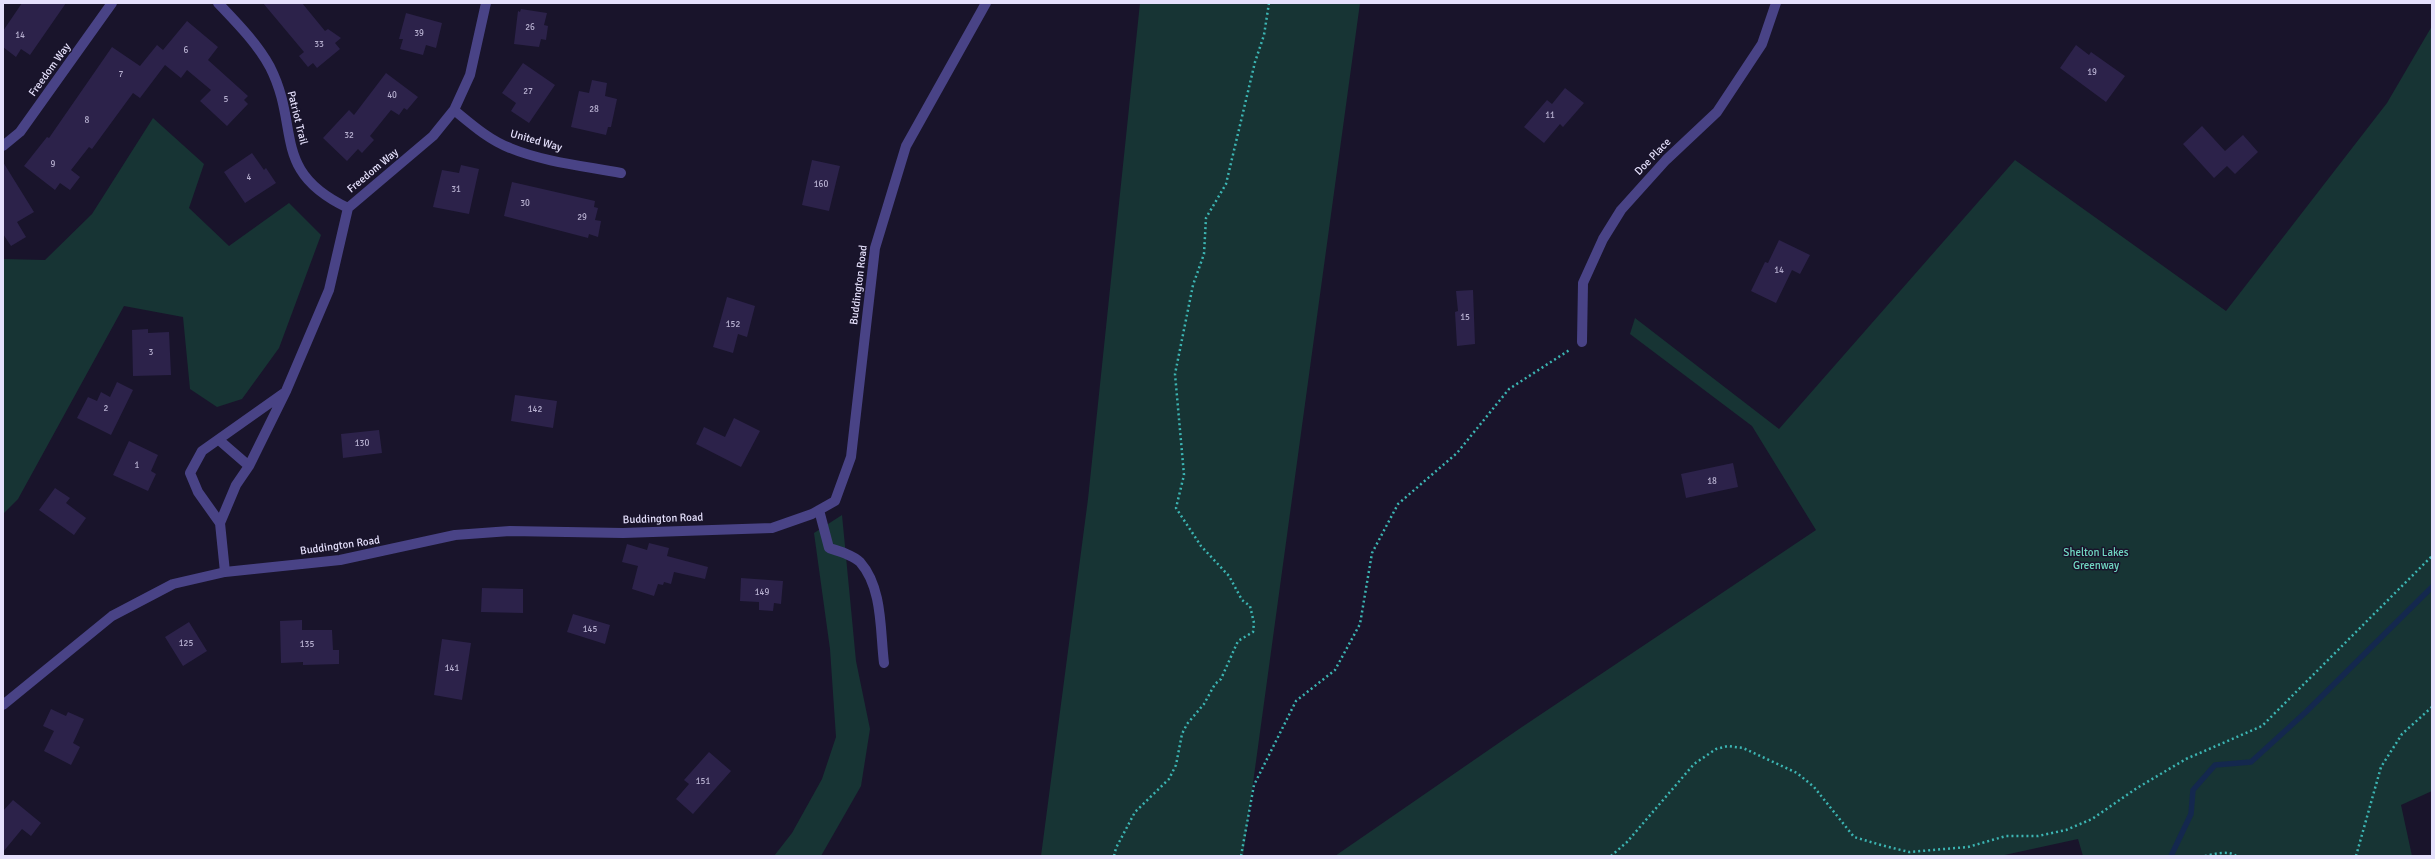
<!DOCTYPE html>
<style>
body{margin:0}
#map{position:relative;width:2435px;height:859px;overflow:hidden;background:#19142b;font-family:Signika,sans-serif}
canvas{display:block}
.frame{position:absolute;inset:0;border:4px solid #e5e0fc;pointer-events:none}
</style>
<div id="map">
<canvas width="2435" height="859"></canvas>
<div class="frame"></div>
</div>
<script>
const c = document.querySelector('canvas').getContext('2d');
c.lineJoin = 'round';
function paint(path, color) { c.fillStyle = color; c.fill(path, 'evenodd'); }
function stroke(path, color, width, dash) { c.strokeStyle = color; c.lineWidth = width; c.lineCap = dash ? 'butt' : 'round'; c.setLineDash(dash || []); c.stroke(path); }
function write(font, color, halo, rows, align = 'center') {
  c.font = font + ' Signika,sans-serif'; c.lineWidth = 3; c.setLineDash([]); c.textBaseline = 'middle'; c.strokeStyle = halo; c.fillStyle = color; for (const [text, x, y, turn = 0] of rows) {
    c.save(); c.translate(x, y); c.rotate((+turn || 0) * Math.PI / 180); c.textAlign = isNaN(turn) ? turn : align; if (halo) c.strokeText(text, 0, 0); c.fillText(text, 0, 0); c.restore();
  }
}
const green = new Path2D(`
 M 1140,3 L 1360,3 L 1243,856 L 1041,856 L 1088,499 Z
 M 2432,26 L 2432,791 L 2401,805 L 2412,856 L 2083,856 L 2078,839 L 2000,856 L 1335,856 L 1519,729 L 1816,530 L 1752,426 L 1630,334 L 1635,318 L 1779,429 L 2015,160 L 2226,311 L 2387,103 Z
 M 153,118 L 204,164 L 189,208 L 229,246 L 289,203 L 321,235 L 279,348 L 242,399 L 217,407 L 190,389 L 183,317 L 124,306 L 18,499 L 3,514 L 3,259 L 45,260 L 92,214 Z
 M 842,515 L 856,661 L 870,729 L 861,786 L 821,856 L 774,856 L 792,833 L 822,779 L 836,737 L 830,649 L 814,533 Z`);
const stream = new Path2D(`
 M 2171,856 L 2191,814 L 2193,790 L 2215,765 L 2251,762 L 2307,711 L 2432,587`);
const building = new Path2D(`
 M 22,3 L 66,3 L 30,55 L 21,49 L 16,57 L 3,47 L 3,31 Z
 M 263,3 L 302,3 L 325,31 L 328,29 L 341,38 L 335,43 L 340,49 L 317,68 L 313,63 L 308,67 L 299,56 L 304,52 Z
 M 521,9 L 547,13 L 544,25 L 548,26 L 546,40 L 541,39 L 539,47 L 514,44 L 518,11 L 520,12 Z
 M 406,13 L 442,23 L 436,48 L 426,45 L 423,55 L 400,49 L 403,39 L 399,39 Z
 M 187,21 L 218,47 L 208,60 L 248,96 L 244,100 L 248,104 L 227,126 L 200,101 L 211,90 L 187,70 L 181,78 L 165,65 L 140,98 L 133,93 L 92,149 L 89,147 L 71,170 L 80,177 L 70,190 L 60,183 L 55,190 L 24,166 L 47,137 L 49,138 L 112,47 L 140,66 L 157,45 L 163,50 Z
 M 2076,45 L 2089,55 L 2091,52 L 2125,76 L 2106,102 L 2060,68 Z
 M 523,63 L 555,85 L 529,123 L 511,111 L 516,103 L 502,93 Z
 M 386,73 L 418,97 L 407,110 L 404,108 L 399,115 L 391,110 L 370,136 L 374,140 L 362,153 L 358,149 L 347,161 L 323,138 L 349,110 L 354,115 Z
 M 592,80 L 607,83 L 605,96 L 617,99 L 611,127 L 608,127 L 606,135 L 571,127 L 579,91 L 589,93 Z
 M 1565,88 L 1584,103 L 1563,127 L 1560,124 L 1544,143 L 1524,127 L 1547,100 L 1552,104 Z
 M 2202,126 L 2225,151 L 2243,135 L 2258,152 L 2235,174 L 2227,166 L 2214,178 L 2183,144 Z
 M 252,153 L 264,170 L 266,168 L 276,183 L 245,203 L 224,172 Z
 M 812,160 L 840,166 L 829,211 L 802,205 Z
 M 3,162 L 34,212 L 17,222 L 26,237 L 11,246 L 3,234 Z
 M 461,165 L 479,169 L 469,214 L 433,207 L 442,170 L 459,173 Z
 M 512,182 L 595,201 L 594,207 L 598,208 L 595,220 L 601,221 L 598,237 L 589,234 L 588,238 L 504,216 Z
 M 1779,240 L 1810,255 L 1800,274 L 1792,270 L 1776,303 L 1751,291 L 1765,262 L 1768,263 Z
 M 1473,290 L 1475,344 L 1457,346 L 1455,312 L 1458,311 L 1456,291 Z
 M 727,297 L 755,306 L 747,337 L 738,334 L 733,353 L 713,347 Z
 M 148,329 L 148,333 L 169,332 L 171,375 L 133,376 L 132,330 Z
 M 117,382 L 133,390 L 111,435 L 77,418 L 88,397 L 97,401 L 101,392 L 110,397 Z
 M 515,395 L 557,401 L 553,428 L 511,421 Z
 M 734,418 L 760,431 L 741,467 L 696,444 L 704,427 L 725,437 Z
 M 379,430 L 382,453 L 343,458 L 341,434 Z
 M 129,441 L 158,455 L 151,471 L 156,474 L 148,491 L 113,475 Z
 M 1733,463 L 1738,487 L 1686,498 L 1681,474 Z
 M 55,488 L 70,498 L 66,503 L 86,518 L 74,535 L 39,510 Z
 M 649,543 L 669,548 L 667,556 L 708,567 L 705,579 L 674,572 L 671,584 L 664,582 L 663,585 L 658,584 L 654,596 L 632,589 L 638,566 L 622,562 L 627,544 L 647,550 Z
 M 741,578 L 783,581 L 781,604 L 774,603 L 773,611 L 759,610 L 759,602 L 740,601 Z
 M 482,588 L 523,589 L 523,613 L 481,612 Z
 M 573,614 L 610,625 L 605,644 L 567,632 Z
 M 302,620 L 302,630 L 332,630 L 333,650 L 339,650 L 339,664 L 303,665 L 303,662 L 281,663 L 280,621 Z
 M 189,622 L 207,651 L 183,666 L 165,637 Z
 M 442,639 L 471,643 L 462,700 L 434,695 Z
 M 51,709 L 66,716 L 68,712 L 84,719 L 73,743 L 80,747 L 71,765 L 44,751 L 54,731 L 43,726 Z
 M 709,752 L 731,771 L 693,814 L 676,799 L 689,784 L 684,780 Z
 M 13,800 L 41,823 L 31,836 L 22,829 L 3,852 L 3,811 Z`);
const path = new Path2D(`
 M 1114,856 L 1116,848 L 1135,812 L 1169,779 L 1176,765 L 1182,734 L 1187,724 L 1204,704 L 1215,684 L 1221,679 L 1238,641 L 1253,632 L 1254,623 L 1250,606 L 1242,600 L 1229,576 L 1201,546 L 1176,508 L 1184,475 L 1175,374 L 1193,285 L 1204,254 L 1206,218 L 1226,184 L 1255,62 L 1264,35 L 1269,3
 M 1241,856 L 1254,785 L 1296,701 L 1335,670 L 1360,624 L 1372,553 L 1398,504 L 1457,453 L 1509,389 L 1571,349
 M 1611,856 L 1627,842 L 1694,764 L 1716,749 L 1728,746 L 1743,748 L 1797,773 L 1814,787 L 1854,837 L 1881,845 L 1909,852 L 1968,847 L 2006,836 L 2038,836 L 2066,830 L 2092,819 L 2137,788 L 2186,759 L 2262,726 L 2432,556
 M 2205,856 C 2214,854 2229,850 2236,856
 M 2356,856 L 2381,767 L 2402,734 L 2432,707`);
const minor = new Path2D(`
 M 218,3 C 236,22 257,43 270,67 C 301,128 270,171 348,208
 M 454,110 C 471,124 489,140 510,148 C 544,162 584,166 621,173
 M 3,146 L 20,132 L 112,3
 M 1582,342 L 1583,283 L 1603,239 L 1621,210 L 1666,160 L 1717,112 L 1762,44 L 1776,3
 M 219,440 L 249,466
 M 819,510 L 829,548 C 839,551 853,555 860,562 C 883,588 880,631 884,663
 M 220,523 L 198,492 L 190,473 L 202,451 L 284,393
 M 225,572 L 220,523 L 236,485 L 249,466 L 286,391 L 329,290 L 348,208 L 433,136 L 454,110 L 470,75 L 486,3
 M 3,705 L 112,616 L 173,584 L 225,572 L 340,560 L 455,535 L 510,531 L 623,533 L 772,528 L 812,514 L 835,501 L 851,457 L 875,248 L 906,146 L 986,3`);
const numberNames = [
 ["26",530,28],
 ["39",419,34],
 ["14",20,36],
 ["33",319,45],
 ["6",186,51],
 ["19",2092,73],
 ["7",121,75],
 ["27",528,92],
 ["40",392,96],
 ["5",226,100],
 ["28",594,110],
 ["11",1550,116],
 ["8",87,121],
 ["32",349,136],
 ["9",53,165],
 ["4",249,178],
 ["160",821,185],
 ["31",456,190],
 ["30",525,204],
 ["29",582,218],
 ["14",1779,271],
 ["15",1465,318],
 ["152",733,325],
 ["3",151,353],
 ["2",106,409],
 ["142",535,410],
 ["130",362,444],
 ["1",137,466],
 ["18",1712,482],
 ["149",762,593],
 ["145",590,630],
 ["125",186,644],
 ["135",307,645],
 ["141",452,669],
 ["151",703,782]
];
const streetNames = [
 ["Freedom Way",50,70,-54],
 ["Patriot Trail",297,118,76],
 ["United Way",536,141,16],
 ["Doe Place",1653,157,-46],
 ["Freedom Way",373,171,-40],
 ["Buddington Road",859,285,-83],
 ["Buddington Road",663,519,-2],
 ["Buddington Road",340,546,-8]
];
const parkNames = [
 ["Shelton Lakes",2096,553],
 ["Greenway",2096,566]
];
paint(green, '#173434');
stroke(stream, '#14284e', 5.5);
paint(building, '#2c224a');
stroke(path, '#3cb5b3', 2.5, [2, 3]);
stroke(minor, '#494386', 10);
write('9px', '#b7b0d0', null, numberNames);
write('11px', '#e5e0fc', '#19142b', streetNames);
write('11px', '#71d8c3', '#19142b', parkNames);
</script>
